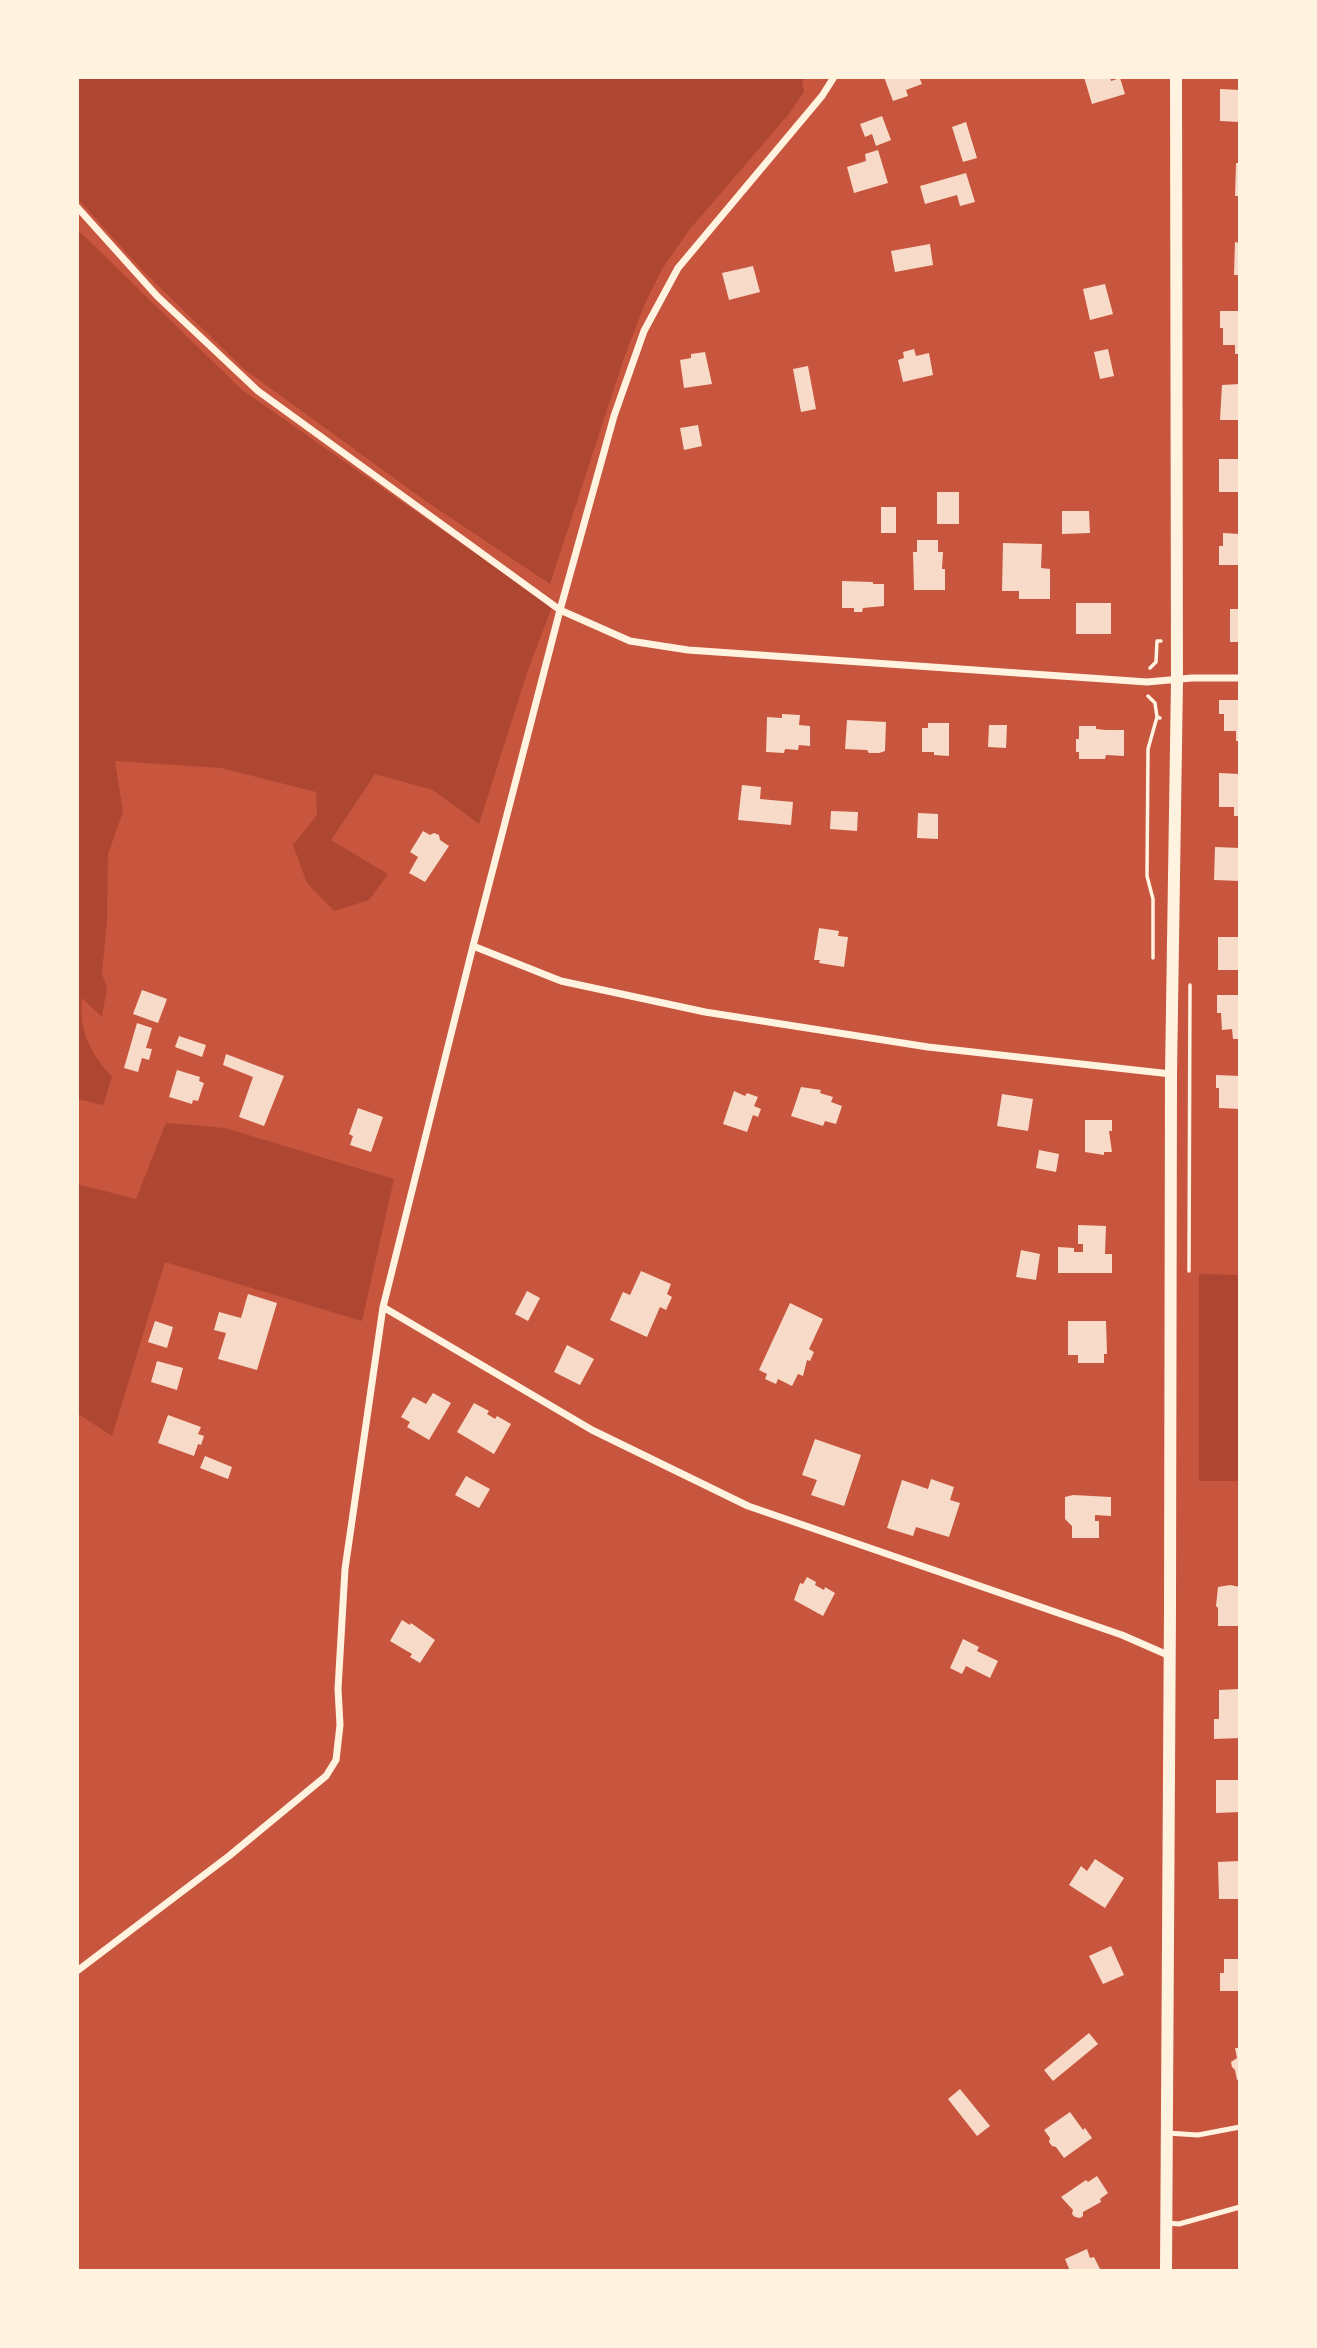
<!DOCTYPE html>
<style>
body{margin:0}
#map{position:relative;width:1317px;height:2348px;overflow:hidden;background:#c8553d;font-family:"Nunito Sans",sans-serif}
canvas{display:block}
.frame{position:absolute;inset:0;border:79px solid #fff3e0;pointer-events:none}
</style>
<div id="map">
<canvas width="1317" height="2348"></canvas>
<div class="frame"></div>
</div>
<script>
const c = document.querySelector('canvas').getContext('2d');
c.lineJoin = 'round';
function paint(path, color) { c.fillStyle = color; c.fill(path, 'evenodd'); }
function stroke(path, color, width, dash) { c.strokeStyle = color; c.lineWidth = width; c.lineCap = dash ? 'butt' : 'round'; c.setLineDash(dash || []); c.stroke(path); }
const green = new Path2D(`
 M 77,77 L 806,77 L 802,82 L 804,92 L 788,115 L 690,229 L 662,269 L 646,301 L 625,355 L 550,584 L 427,502 L 244,369 L 144,272 L 77,198 Z
 M 77,229 L 241,389 L 552,607 L 528,670 L 479,824 L 433,790 L 375,774 L 331,840 L 388,874 L 369,900 L 334,911 L 307,883 L 293,845 L 317,815 L 316,792 L 221,768 L 115,761 L 123,812 L 108,854 L 107,920 L 102,974 L 107,987 L 102,1017 L 82,998 C 78,1030 91,1054 112,1077 L 103,1105 L 77,1099 Z
 M 166,1123 L 225,1128 L 394,1179 L 362,1321 L 165,1262 L 112,1436 L 77,1413 L 77,1184 L 136,1199 Z
 M 1199,1274 L 1240,1275 L 1240,1481 L 1199,1481 Z`);
const building = new Path2D(`
 M 884,77 L 919,77 L 922,84 L 906,90 L 908,96 L 893,101 Z
 M 1084,77 L 1110,77 L 1111,81 L 1120,78 L 1125,94 L 1092,104 Z
 M 1220,89 L 1240,90 L 1240,122 L 1220,121 Z
 M 882,116 L 891,140 L 876,146 L 872,134 L 865,137 L 860,124 Z
 M 966,122 L 977,158 L 963,162 L 952,127 Z
 M 878,150 L 888,183 L 854,193 L 847,167 L 866,161 L 865,154 Z
 M 1236,163 L 1240,163 L 1240,196 L 1235,196 Z
 M 966,173 L 975,202 L 960,206 L 957,195 L 925,204 L 920,186 Z
 M 1235,242 L 1240,243 L 1240,275 L 1234,275 Z
 M 930,244 L 933,265 L 895,272 L 891,251 Z
 M 753,266 L 760,292 L 729,300 L 722,273 Z
 M 1105,284 L 1113,314 L 1090,320 L 1083,289 Z
 M 1220,311 L 1240,311 L 1240,354 L 1235,354 L 1235,345 L 1223,345 L 1223,328 L 1220,328 Z
 M 914,349 L 916,356 L 929,353 L 933,375 L 903,382 L 898,360 L 904,358 L 903,352 Z
 M 1108,349 L 1114,376 L 1100,379 L 1094,352 Z
 M 705,352 L 712,384 L 684,388 L 680,360 L 691,358 L 691,354 Z
 M 808,366 L 816,409 L 801,412 L 793,369 Z
 M 1240,384 L 1240,420 L 1220,420 L 1222,385 Z
 M 698,425 L 702,446 L 684,450 L 680,428 Z
 M 1219,459 L 1240,459 L 1240,492 L 1219,492 Z
 M 937,492 L 959,492 L 959,524 L 937,524 Z
 M 881,507 L 896,507 L 896,533 L 881,533 Z
 M 1062,511 L 1089,511 L 1090,533 L 1062,534 Z
 M 1223,533 L 1240,534 L 1240,565 L 1219,565 L 1219,546 L 1223,546 Z
 M 917,540 L 938,540 L 938,552 L 943,552 L 942,569 L 945,569 L 945,590 L 914,590 L 913,552 L 917,552 Z
 M 1003,543 L 1042,544 L 1041,568 L 1050,569 L 1050,599 L 1019,599 L 1019,591 L 1002,591 Z
 M 842,581 L 873,582 L 873,584 L 884,584 L 884,606 L 863,608 L 862,612 L 854,612 L 854,608 L 842,608 Z
 M 1076,603 L 1111,603 L 1111,634 L 1076,634 Z
 M 1230,609 L 1240,609 L 1240,642 L 1230,642 Z
 M 1219,700 L 1240,700 L 1240,741 L 1236,741 L 1236,731 L 1224,731 L 1224,714 L 1219,714 Z
 M 782,714 L 800,715 L 799,725 L 810,726 L 810,746 L 799,745 L 798,750 L 785,749 L 784,753 L 766,752 L 767,717 L 782,718 Z
 M 847,720 L 886,722 L 885,751 L 879,753 L 869,753 L 867,750 L 845,749 Z
 M 928,723 L 949,723 L 949,756 L 934,755 L 934,752 L 922,752 L 922,728 L 928,728 Z
 M 989,725 L 1007,725 L 1006,748 L 988,747 Z
 M 1079,726 L 1096,726 L 1096,729 L 1106,730 L 1124,730 L 1124,756 L 1106,755 L 1105,759 L 1079,759 L 1079,752 L 1076,752 L 1076,739 L 1079,739 Z
 M 1219,773 L 1240,774 L 1240,816 L 1234,816 L 1234,807 L 1219,807 Z
 M 742,785 L 761,787 L 760,799 L 793,802 L 791,825 L 738,820 Z
 M 831,811 L 858,812 L 857,831 L 830,829 Z
 M 918,813 L 938,814 L 938,839 L 917,838 Z
 M 423,831 L 430,835 L 434,833 L 439,835 L 440,840 L 449,846 L 425,882 L 409,873 L 418,857 L 410,852 Z
 M 1215,847 L 1240,848 L 1240,881 L 1214,880 Z
 M 819,928 L 839,931 L 838,936 L 848,937 L 844,967 L 819,963 L 820,960 L 814,960 Z
 M 1218,937 L 1240,937 L 1240,970 L 1218,970 Z
 M 142,990 L 167,999 L 158,1023 L 133,1014 Z
 M 1217,995 L 1240,995 L 1240,1039 L 1233,1039 L 1232,1029 L 1222,1030 L 1221,1013 L 1217,1013 Z
 M 137,1023 L 152,1028 L 146,1048 L 152,1049 L 149,1060 L 142,1058 L 138,1072 L 124,1068 Z
 M 179,1036 L 206,1045 L 202,1057 L 175,1047 Z
 M 226,1054 L 284,1076 L 264,1126 L 239,1117 L 253,1077 L 223,1065 Z
 M 177,1070 L 200,1077 L 199,1081 L 204,1083 L 198,1101 L 193,1100 L 192,1104 L 169,1097 Z
 M 1216,1075 L 1240,1076 L 1240,1109 L 1219,1108 L 1219,1088 L 1216,1088 Z
 M 801,1087 L 821,1090 L 820,1093 L 833,1097 L 831,1102 L 842,1106 L 836,1124 L 825,1121 L 823,1126 L 791,1116 Z
 M 734,1091 L 745,1096 L 747,1093 L 758,1097 L 754,1106 L 761,1109 L 758,1117 L 753,1115 L 747,1132 L 723,1124 Z
 M 1002,1094 L 1033,1099 L 1028,1131 L 997,1126 Z
 M 358,1108 L 383,1117 L 371,1152 L 350,1145 L 353,1136 L 349,1134 Z
 M 1085,1120 L 1112,1120 L 1112,1131 L 1109,1131 L 1112,1152 L 1104,1152 L 1104,1155 L 1085,1152 Z
 M 1039,1150 L 1059,1154 L 1056,1172 L 1036,1168 Z
 M 1078,1225 L 1106,1226 L 1105,1254 L 1112,1254 L 1112,1273 L 1058,1273 L 1058,1247 L 1074,1248 L 1074,1252 L 1083,1252 L 1083,1244 L 1078,1244 Z
 M 1021,1250 L 1040,1254 L 1036,1280 L 1016,1277 Z
 M 641,1271 L 671,1284 L 667,1294 L 672,1297 L 666,1310 L 660,1307 L 647,1337 L 610,1320 L 623,1292 L 630,1295 Z
 M 527,1291 L 540,1298 L 528,1321 L 515,1314 Z
 M 248,1294 L 277,1303 L 257,1370 L 218,1359 L 226,1333 L 214,1330 L 219,1312 L 241,1318 Z
 M 790,1303 L 823,1319 L 809,1349 L 814,1352 L 810,1361 L 807,1360 L 803,1376 L 798,1374 L 792,1386 L 778,1379 L 776,1384 L 765,1379 L 767,1374 L 759,1370 Z
 M 155,1321 L 173,1327 L 167,1348 L 148,1342 Z
 M 1068,1321 L 1106,1321 L 1107,1354 L 1104,1354 L 1104,1363 L 1078,1363 L 1078,1355 L 1068,1355 Z
 M 567,1345 L 594,1359 L 580,1385 L 554,1372 Z
 M 157,1361 L 183,1368 L 177,1390 L 151,1382 Z
 M 433,1393 L 451,1403 L 429,1440 L 407,1427 L 410,1422 L 401,1417 L 413,1397 L 426,1404 Z
 M 474,1403 L 489,1411 L 487,1414 L 495,1419 L 497,1416 L 511,1424 L 494,1454 L 457,1432 Z
 M 168,1415 L 201,1427 L 198,1434 L 204,1436 L 201,1445 L 198,1444 L 194,1456 L 158,1443 Z
 M 815,1439 L 861,1455 L 844,1506 L 811,1495 L 817,1480 L 802,1475 Z
 M 205,1456 L 232,1467 L 228,1479 L 200,1468 Z
 M 466,1476 L 490,1489 L 479,1508 L 455,1495 Z
 M 931,1479 L 954,1487 L 950,1500 L 960,1503 L 949,1537 L 916,1527 L 913,1536 L 887,1528 L 902,1480 L 928,1489 Z
 M 1073,1495 L 1111,1497 L 1111,1516 L 1095,1515 L 1095,1521 L 1099,1521 L 1099,1538 L 1072,1538 L 1072,1526 L 1065,1519 L 1065,1497 Z
 M 807,1577 L 816,1582 L 815,1585 L 824,1590 L 825,1587 L 835,1593 L 823,1616 L 794,1600 L 800,1583 L 803,1584 Z
 M 1230,1585 L 1240,1587 L 1240,1626 L 1218,1626 L 1218,1608 L 1216,1606 L 1218,1587 Z
 M 402,1620 L 410,1625 L 411,1623 L 435,1640 L 420,1663 L 410,1657 L 412,1654 L 390,1641 Z
 M 963,1639 L 979,1647 L 977,1651 L 998,1661 L 990,1678 L 966,1666 L 962,1674 L 950,1668 Z
 M 1240,1689 L 1240,1738 L 1214,1739 L 1214,1719 L 1219,1719 L 1219,1690 Z
 M 1216,1780 L 1240,1780 L 1240,1812 L 1216,1813 Z
 M 1095,1859 L 1124,1878 L 1105,1908 L 1069,1885 L 1081,1866 L 1087,1871 Z
 M 1240,1861 L 1240,1899 L 1219,1899 L 1218,1862 Z
 M 1111,1946 L 1124,1975 L 1103,1984 L 1089,1956 Z
 M 1224,1959 L 1240,1959 L 1240,1991 L 1220,1991 L 1220,1973 L 1224,1973 Z
 M 1089,2033 L 1098,2044 L 1053,2081 L 1044,2070 Z
 M 1235,2048 L 1240,2048 L 1240,2079 L 1237,2080 L 1235,2070 L 1232,2067 L 1231,2062 L 1237,2058 Z
 M 960,2089 L 990,2126 L 977,2136 L 948,2099 Z
 M 1070,2112 L 1083,2130 L 1085,2128 L 1092,2138 L 1064,2158 L 1056,2147 L 1052,2146 L 1049,2142 L 1050,2138 L 1044,2130 Z
 M 1097,2176 L 1108,2193 L 1100,2199 L 1101,2202 L 1083,2212 L 1083,2216 L 1080,2218 L 1075,2217 L 1072,2214 L 1073,2210 L 1061,2197 L 1086,2180 L 1088,2182 Z
 M 1087,2249 L 1090,2258 L 1094,2257 L 1101,2271 L 1070,2271 L 1065,2259 Z`);
const path = new Path2D(`
 M 1150,668 L 1156,662 L 1157,641 L 1161,641
 M 1148,696 L 1155,703 L 1157,717 L 1160,718
 M 1153,958 L 1153,899 L 1147,876 L 1148,749 L 1157,717
 M 1189,1271 L 1190,985`);
const service = new Path2D(`
 M 1167,2133 L 1198,2135 L 1240,2127
 M 1167,2223 L 1179,2224 L 1240,2207`);
const minor = new Path2D(`
 M 77,207 L 157,296 L 258,391 L 560,610 L 630,641 L 688,650 L 1147,682 L 1192,678 L 1240,678
 M 473,946 L 561,981 L 705,1012 L 928,1047 L 1171,1074
 M 383,1307 L 592,1430 L 748,1506 L 1122,1635 L 1170,1656
 M 77,1971 L 229,1856 L 326,1776 L 336,1760 L 340,1725 L 338,1689 L 345,1569 L 383,1307 L 473,946 L 560,610 L 614,416 L 644,331 L 678,268 L 822,96 L 834,77`);
const tertiary = new Path2D(`
 M 1166,2271 L 1170,1607 L 1171,1074 L 1177,680 L 1176,77`);
paint(green, '#ae4732');
paint(building, '#f7dbc8');
stroke(path, '#fff3e0', 3.5);
stroke(service, '#fff3e0', 5);
stroke(minor, '#fff3e0', 7);
stroke(tertiary, '#fff3e0', 12);
</script>
